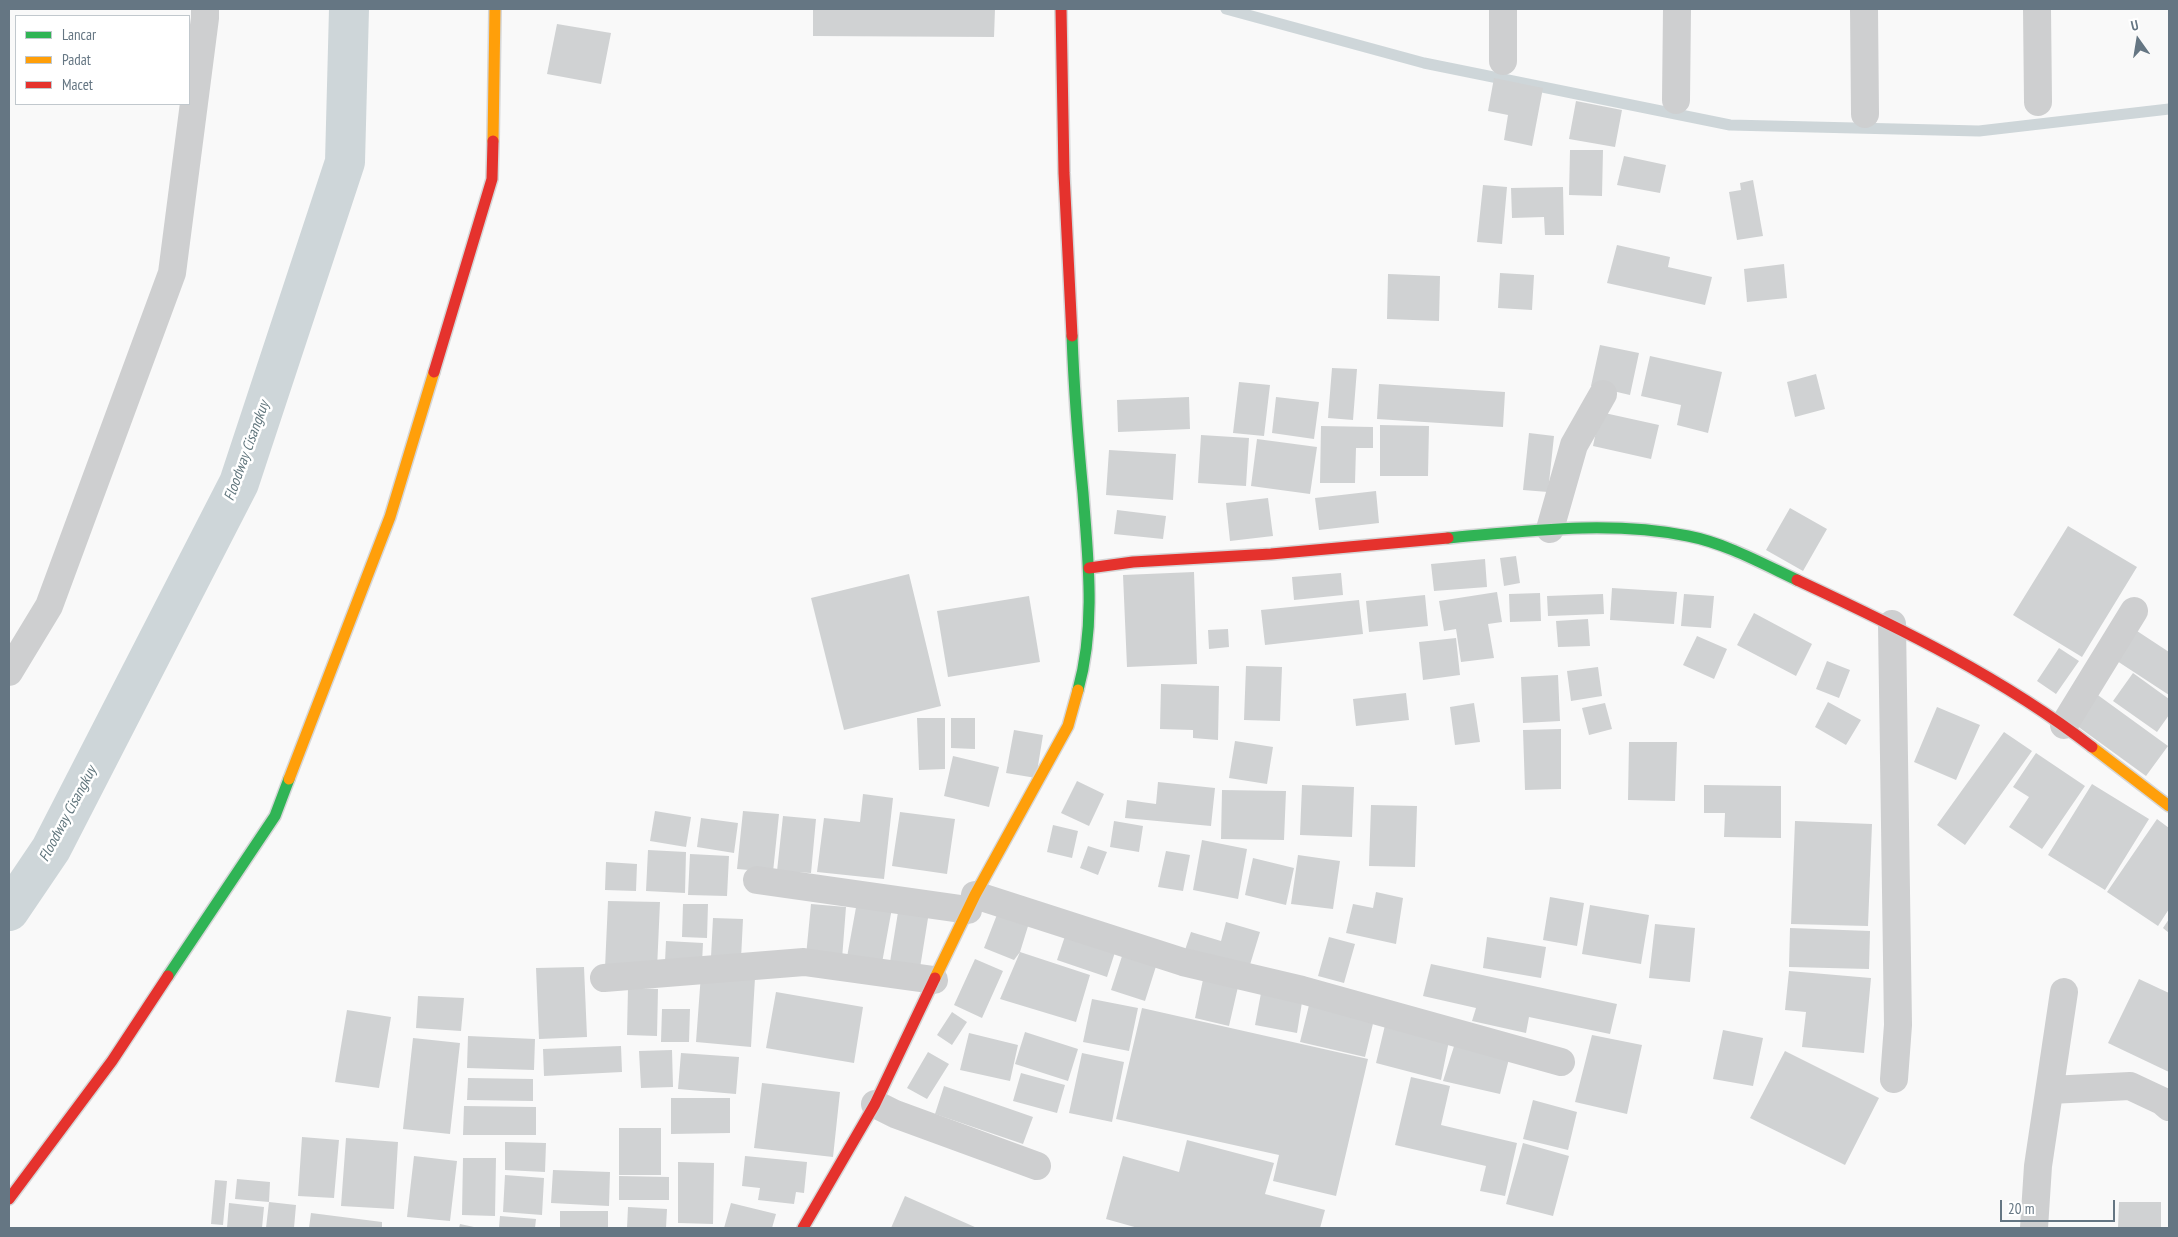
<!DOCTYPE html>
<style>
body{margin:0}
#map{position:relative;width:2178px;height:1237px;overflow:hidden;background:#f9f9f9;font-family:"PT Sans Narrow",sans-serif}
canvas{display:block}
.frame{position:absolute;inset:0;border:10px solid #657683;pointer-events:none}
.legend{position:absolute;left:15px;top:15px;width:175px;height:90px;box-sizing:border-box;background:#fff;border:1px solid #c1c8cd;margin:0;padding:6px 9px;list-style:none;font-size:15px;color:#657683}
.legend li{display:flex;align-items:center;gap:10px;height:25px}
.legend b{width:25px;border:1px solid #c1c8cd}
.north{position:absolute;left:2113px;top:15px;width:50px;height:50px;-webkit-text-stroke:4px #fff;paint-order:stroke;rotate:347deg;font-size:14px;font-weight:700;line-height:20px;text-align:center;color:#657683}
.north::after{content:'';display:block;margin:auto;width:18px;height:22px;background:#657683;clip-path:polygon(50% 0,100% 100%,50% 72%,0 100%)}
.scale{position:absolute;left:2000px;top:1200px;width:115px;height:22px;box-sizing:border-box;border:2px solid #657683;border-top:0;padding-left:6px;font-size:15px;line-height:18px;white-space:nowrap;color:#657683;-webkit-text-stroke:4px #fff;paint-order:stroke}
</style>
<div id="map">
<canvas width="2178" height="1237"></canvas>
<div class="frame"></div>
<ul class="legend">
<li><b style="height:6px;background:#30b455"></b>Lancar</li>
<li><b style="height:6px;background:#ff9f0a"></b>Padat</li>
<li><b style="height:6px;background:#e5322d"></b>Macet</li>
</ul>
<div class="north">U</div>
<div class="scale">20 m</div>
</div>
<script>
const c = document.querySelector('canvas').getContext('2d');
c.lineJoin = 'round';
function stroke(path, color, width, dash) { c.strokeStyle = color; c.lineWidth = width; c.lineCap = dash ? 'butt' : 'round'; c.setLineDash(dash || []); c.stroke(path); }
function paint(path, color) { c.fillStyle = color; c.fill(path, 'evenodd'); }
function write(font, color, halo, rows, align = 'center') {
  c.font = font + ' "PT Sans Narrow",sans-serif'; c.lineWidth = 5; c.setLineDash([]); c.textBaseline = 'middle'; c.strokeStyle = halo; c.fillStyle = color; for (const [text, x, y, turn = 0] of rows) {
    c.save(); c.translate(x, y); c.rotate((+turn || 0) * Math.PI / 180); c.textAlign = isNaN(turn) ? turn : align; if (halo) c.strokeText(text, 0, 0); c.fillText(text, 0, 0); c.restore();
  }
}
const stream = new Path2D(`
 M 1226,9 L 1424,63 L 1730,125 L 1979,131 L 2169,109`);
const canal = new Path2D(`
 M 9,911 L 51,849 L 239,483 L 345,162 L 349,9`);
const building = new Path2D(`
 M 813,9 L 995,9 L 994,37 L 813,36 Z
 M 557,24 L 611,33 L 601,84 L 547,74 Z
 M 1494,78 L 1543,88 L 1532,146 L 1504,140 L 1508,115 L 1488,111 Z
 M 1576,101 L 1622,110 L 1615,147 L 1569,139 Z
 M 1570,150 L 1603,150 L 1602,196 L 1569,195 Z
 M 1624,156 L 1666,165 L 1660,193 L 1617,185 Z
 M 1753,180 L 1763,236 L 1737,240 L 1729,192 L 1741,190 L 1740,183 Z
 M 1483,185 L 1507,187 L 1502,244 L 1477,242 Z
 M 1563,187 L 1564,235 L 1545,235 L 1544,217 L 1512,218 L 1511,188 Z
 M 1617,245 L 1670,257 L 1668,267 L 1712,277 L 1705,305 L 1607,283 Z
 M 1784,264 L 1787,298 L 1747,302 L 1744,269 Z
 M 1500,273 L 1534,275 L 1532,310 L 1498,308 Z
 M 1388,274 L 1440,276 L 1439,321 L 1387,319 Z
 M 1600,345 L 1639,353 L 1630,395 L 1591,386 Z
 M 1650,356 L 1722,372 L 1708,433 L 1677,425 L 1681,405 L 1641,396 Z
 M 1332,368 L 1357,369 L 1353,420 L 1328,418 Z
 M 1816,374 L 1825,409 L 1795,417 L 1787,382 Z
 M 1239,382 L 1270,385 L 1264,436 L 1233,433 Z
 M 1379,384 L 1505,392 L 1503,427 L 1377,419 Z
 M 1189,397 L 1190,429 L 1118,432 L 1117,400 Z
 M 1276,397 L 1319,402 L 1314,439 L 1272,433 Z
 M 1600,412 L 1659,425 L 1651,459 L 1593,446 Z
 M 1380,425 L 1429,426 L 1428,476 L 1380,476 Z
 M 1321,426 L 1373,427 L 1373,448 L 1356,448 L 1355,483 L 1320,483 Z
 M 1529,433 L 1554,436 L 1548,492 L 1523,490 Z
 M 1201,435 L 1249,438 L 1246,486 L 1198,483 Z
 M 1257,439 L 1317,447 L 1310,494 L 1251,486 Z
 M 1109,450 L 1176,454 L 1173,500 L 1106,495 Z
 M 1376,491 L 1379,523 L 1319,530 L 1315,498 Z
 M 1268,498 L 1273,536 L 1230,541 L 1226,503 Z
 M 1790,508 L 1827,529 L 1803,571 L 1766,550 Z
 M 1117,510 L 1166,516 L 1163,539 L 1114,534 Z
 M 2068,526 L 2137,567 L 2082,657 L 2013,615 Z
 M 1516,556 L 1520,583 L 1504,586 L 1500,558 Z
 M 1485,559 L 1487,587 L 1434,591 L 1431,564 Z
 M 1194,572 L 1197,664 L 1127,667 L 1123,575 Z
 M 1341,573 L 1343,595 L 1294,600 L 1292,577 Z
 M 909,574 L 941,706 L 844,730 L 811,598 Z
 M 1612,588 L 1677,592 L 1674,624 L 1610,620 Z
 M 1497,592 L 1502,622 L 1488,624 L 1494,658 L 1461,662 L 1456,629 L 1444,631 L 1439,601 Z
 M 1540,593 L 1541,621 L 1510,622 L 1509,594 Z
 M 1603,594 L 1604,614 L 1548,616 L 1547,596 Z
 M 1684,594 L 1714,596 L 1711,628 L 1681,626 Z
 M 1425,595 L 1428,626 L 1369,632 L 1366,601 Z
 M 1029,596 L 1040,662 L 948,677 L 937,611 Z
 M 1359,600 L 1363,634 L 1265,645 L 1261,610 Z
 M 1754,613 L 1812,644 L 1796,676 L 1737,645 Z
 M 1588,619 L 1590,646 L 1558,647 L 1556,621 Z
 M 1228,629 L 1229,647 L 1209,649 L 1208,630 Z
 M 2134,629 L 2169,652 L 2169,695 L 2114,659 Z
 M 1697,636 L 1727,649 L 1714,679 L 1683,665 Z
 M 1456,638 L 1460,675 L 1423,680 L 1419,642 Z
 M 2059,648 L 2079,661 L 2056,694 L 2037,681 Z
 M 1827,661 L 1850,670 L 1839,698 L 1816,689 Z
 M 1246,666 L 1282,667 L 1280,721 L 1244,720 Z
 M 1598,667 L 1602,696 L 1571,701 L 1567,671 Z
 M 2133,673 L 2169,699 L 2169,715 L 2157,732 L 2113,701 Z
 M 1558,675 L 1560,721 L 1523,723 L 1521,677 Z
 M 1161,684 L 1219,686 L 1218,740 L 1193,738 L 1193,730 L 1160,729 Z
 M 1406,693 L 1409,720 L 1356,726 L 1353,699 Z
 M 2095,693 L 2168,746 L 2146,776 L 2073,723 Z
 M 1828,702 L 1861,720 L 1846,745 L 1815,727 Z
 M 1474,703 L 1480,742 L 1455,745 L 1450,707 Z
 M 1605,703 L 1612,729 L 1589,735 L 1582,708 Z
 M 1937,707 L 1980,725 L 1956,780 L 1914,762 Z
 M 917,718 L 945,718 L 945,769 L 919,770 Z
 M 951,718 L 975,718 L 975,749 L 951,748 Z
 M 1561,729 L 1561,789 L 1525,790 L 1523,730 Z
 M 1014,730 L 1043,735 L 1036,778 L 1006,773 Z
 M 2004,732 L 2032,751 L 1965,845 L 1937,825 Z
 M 1235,741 L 1273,747 L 1267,784 L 1229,778 Z
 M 1629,742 L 1677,742 L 1675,801 L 1628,800 Z
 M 2036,753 L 2085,786 L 2042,849 L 2009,827 L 2029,797 L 2013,787 Z
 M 953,756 L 999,767 L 989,807 L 944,796 Z
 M 1077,781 L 1104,794 L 1089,826 L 1061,813 Z
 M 1158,782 L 1215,788 L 1211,826 L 1125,818 L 1127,800 L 1156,804 Z
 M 2092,784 L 2149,819 L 2105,890 L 2048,855 Z
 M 1302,785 L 1354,787 L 1352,837 L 1300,835 Z
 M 1704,785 L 1781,786 L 1781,838 L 1724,837 L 1725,813 L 1704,813 Z
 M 1222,790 L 1286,791 L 1284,840 L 1221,839 Z
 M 863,794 L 893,798 L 884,879 L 817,872 L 824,818 L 860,822 Z
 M 1371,805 L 1417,806 L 1415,867 L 1369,866 Z
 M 655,811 L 691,817 L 686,847 L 650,841 Z
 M 743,811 L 779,814 L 773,872 L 737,869 Z
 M 900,812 L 955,819 L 947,874 L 892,866 Z
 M 783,816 L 816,819 L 811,873 L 777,871 Z
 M 701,818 L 738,823 L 734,853 L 697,847 Z
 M 2157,819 L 2169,828 L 2169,909 L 2158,926 L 2107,892 Z
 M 1114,821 L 1143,826 L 1139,852 L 1110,847 Z
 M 1795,821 L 1872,824 L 1868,926 L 1791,924 Z
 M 1053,825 L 1078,831 L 1072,858 L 1047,852 Z
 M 1202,840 L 1247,849 L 1238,899 L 1193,890 Z
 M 1088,846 L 1107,852 L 1098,875 L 1080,868 Z
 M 648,850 L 686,852 L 685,893 L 646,891 Z
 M 1166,851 L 1190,855 L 1183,891 L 1158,887 Z
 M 690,854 L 729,856 L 727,896 L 688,895 Z
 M 1298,855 L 1340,861 L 1333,909 L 1291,904 Z
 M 1253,858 L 1294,868 L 1286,905 L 1245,895 Z
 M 606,862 L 637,864 L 636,891 L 605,890 Z
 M 1376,892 L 1403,898 L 1396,944 L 1346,933 L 1353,904 L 1373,908 Z
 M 1550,897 L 1584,903 L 1577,946 L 1543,940 Z
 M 608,901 L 660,902 L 657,969 L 605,968 Z
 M 857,902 L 892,908 L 882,963 L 847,957 Z
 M 683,904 L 708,904 L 707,938 L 682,937 Z
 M 811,904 L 846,907 L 842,959 L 806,956 Z
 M 1590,905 L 1649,915 L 1641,964 L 1582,954 Z
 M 899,906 L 929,912 L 920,968 L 890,962 Z
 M 998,912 L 1029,923 L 1020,952 L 1014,960 L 984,948 Z
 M 713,918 L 743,919 L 741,959 L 711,957 Z
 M 2169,919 L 2169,933 L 2163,928 Z
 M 1226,922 L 1260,932 L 1249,968 L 1185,950 L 1191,932 L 1221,941 Z
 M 1655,924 L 1695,928 L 1690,982 L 1649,978 Z
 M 1790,928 L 1870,931 L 1869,969 L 1789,967 Z
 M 1067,930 L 1117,946 L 1107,977 L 1057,960 Z
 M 1329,937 L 1355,944 L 1344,983 L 1318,976 Z
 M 1487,937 L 1546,947 L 1541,978 L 1483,968 Z
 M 666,941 L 703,943 L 702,963 L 665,962 Z
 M 1124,950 L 1158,960 L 1145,1001 L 1111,990 Z
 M 1020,952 L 1090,975 L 1076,1022 L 1000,999 Z
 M 975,959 L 1003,971 L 982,1018 L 954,1005 Z
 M 1431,964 L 1617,1004 L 1610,1034 L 1529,1017 L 1526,1033 L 1472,1021 L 1476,1008 L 1423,996 Z
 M 584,967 L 587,1037 L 539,1039 L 536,968 Z
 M 1205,970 L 1240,978 L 1229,1026 L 1195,1018 Z
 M 1789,971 L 1871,978 L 1864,1053 L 1802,1047 L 1806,1012 L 1785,1010 Z
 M 701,974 L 755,978 L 751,1047 L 696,1042 Z
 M 2139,979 L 2169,993 L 2169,1072 L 2108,1043 Z
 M 628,988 L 658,989 L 657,1036 L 627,1035 Z
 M 1262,988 L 1303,996 L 1297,1033 L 1255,1025 Z
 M 776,992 L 863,1007 L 854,1063 L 766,1048 Z
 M 418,996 L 464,998 L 461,1031 L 416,1028 Z
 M 1311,997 L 1376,1011 L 1365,1057 L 1300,1042 Z
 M 1092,999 L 1138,1008 L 1129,1051 L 1083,1042 Z
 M 1142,1008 L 1368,1059 L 1336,1196 L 1273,1181 L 1279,1155 L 1116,1119 Z
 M 662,1009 L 690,1009 L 689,1042 L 661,1042 Z
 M 347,1010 L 391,1017 L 379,1088 L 335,1082 Z
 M 952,1012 L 967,1022 L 952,1045 L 937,1035 Z
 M 1386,1021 L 1450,1036 L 1441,1080 L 1376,1063 Z
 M 1723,1030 L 1763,1038 L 1753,1086 L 1713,1079 Z
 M 1025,1032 L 1078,1049 L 1068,1081 L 1015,1064 Z
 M 969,1033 L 1018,1045 L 1010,1081 L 960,1070 Z
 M 1592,1035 L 1642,1045 L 1627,1114 L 1575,1102 Z
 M 468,1036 L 535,1039 L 534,1070 L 467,1068 Z
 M 413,1038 L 460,1043 L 450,1134 L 403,1129 Z
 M 1456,1040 L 1510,1055 L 1500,1094 L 1443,1081 Z
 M 621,1046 L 622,1072 L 544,1076 L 543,1049 Z
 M 672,1050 L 673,1087 L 641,1088 L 639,1051 Z
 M 1785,1051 L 1879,1098 L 1845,1165 L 1750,1118 Z
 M 928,1052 L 949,1064 L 927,1099 L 907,1088 Z
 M 681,1053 L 739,1057 L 736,1094 L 678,1089 Z
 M 1082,1053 L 1124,1062 L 1112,1122 L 1069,1113 Z
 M 1021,1073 L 1065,1085 L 1057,1113 L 1013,1101 Z
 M 1411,1077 L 1450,1086 L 1441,1125 L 1517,1143 L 1505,1196 L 1480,1191 L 1486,1166 L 1395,1145 Z
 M 468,1078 L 533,1079 L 533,1101 L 467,1100 Z
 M 762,1083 L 840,1092 L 833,1157 L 754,1148 Z
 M 944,1086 L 1033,1117 L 1023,1144 L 935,1114 Z
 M 671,1098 L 730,1098 L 730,1133 L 671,1134 Z
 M 1533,1100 L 1577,1112 L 1568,1150 L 1523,1139 Z
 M 464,1106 L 536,1107 L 536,1135 L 463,1135 Z
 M 619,1128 L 661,1128 L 661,1175 L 619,1175 Z
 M 302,1137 L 339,1140 L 334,1198 L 298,1196 Z
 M 346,1138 L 398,1142 L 394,1209 L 341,1206 Z
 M 1187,1140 L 1274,1163 L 1265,1194 L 1325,1210 L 1320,1228 L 1138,1228 L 1106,1219 L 1123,1156 L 1179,1172 Z
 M 505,1142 L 546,1143 L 545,1172 L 505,1170 Z
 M 1523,1143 L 1569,1156 L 1553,1216 L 1506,1204 Z
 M 414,1156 L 457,1161 L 450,1221 L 407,1217 Z
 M 745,1156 L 807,1162 L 804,1193 L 796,1192 L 794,1204 L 758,1200 L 760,1188 L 742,1186 Z
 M 463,1158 L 496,1158 L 495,1216 L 462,1215 Z
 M 678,1162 L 714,1163 L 713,1224 L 678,1223 Z
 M 553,1170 L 610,1172 L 609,1206 L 551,1203 Z
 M 505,1175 L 544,1178 L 542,1215 L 503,1212 Z
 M 619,1176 L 669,1177 L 669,1200 L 619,1200 Z
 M 237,1179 L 270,1182 L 269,1202 L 296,1205 L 294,1228 L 266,1228 L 269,1202 L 235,1199 Z
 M 215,1180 L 227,1181 L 223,1225 L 211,1224 Z
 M 905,1196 L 977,1228 L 891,1228 Z
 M 2119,1202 L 2161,1202 L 2161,1228 L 2118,1228 Z
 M 229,1203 L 264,1207 L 262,1228 L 227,1228 Z
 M 731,1203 L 776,1214 L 772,1228 L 724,1228 Z
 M 628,1207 L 667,1209 L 666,1228 L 627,1228 Z
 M 560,1211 L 608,1211 L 608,1228 L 560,1228 Z
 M 311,1213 L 382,1222 L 382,1228 L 309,1228 Z
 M 500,1216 L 536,1219 L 535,1228 L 499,1228 Z
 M 460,1224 L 474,1227 L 474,1228 L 459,1228 Z`);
const street = new Path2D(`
 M 1503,9 L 1503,61
 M 1864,9 L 1865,114
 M 2037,9 L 2038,102
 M 1676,100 L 1677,9
 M 1550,529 L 1574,445 L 1603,394
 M 1892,624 L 1898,1025 L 1894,1079
 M 9,672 L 49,606 L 172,273 L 205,18 L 205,9
 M 2064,725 L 2134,611
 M 757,880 L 968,910
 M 975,895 L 1183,962 L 1302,990 L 1561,1062
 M 604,978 L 804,962 L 934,980
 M 2050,1090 L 2130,1086 L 2162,1101 L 2169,1107
 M 875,1104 L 895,1114 L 1037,1166
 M 2034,1228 L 2038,1166 L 2064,992`);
const fast = new Path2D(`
 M 1072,336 C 1074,389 1078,441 1083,493 C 1088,559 1096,625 1078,690
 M 1448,538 C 1527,531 1609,520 1688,536 C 1725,543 1763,564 1797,580
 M 168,976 L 275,816 L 289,779`);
const slow = new Path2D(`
 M 493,141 L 495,9
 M 2092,747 L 2169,806
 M 289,779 L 390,517 L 434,372
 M 935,978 L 975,895 L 1068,726 L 1078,690`);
const jam = new Path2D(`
 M 1061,9 L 1064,173 L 1072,336
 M 434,372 L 492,179 L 493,141
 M 1089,568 L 1133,562 L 1271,554 L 1448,538
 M 1797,580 C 1900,628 2003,678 2092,747
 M 9,1199 L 112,1061 L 168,976
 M 803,1228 L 875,1104 L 935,978`);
const waterNames = [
 ["Floodway Cisangkuy",247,451,-70],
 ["Floodway Cisangkuy",68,814,-62]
];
stroke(stream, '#ced6d9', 11);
stroke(canal, '#ced6d9', 40);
paint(building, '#d0d2d3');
stroke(fast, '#d5d6d7', 14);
stroke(slow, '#d5d6d7', 14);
stroke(jam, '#d5d6d7', 14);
stroke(street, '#cecfd0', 28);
stroke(fast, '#30b455', 11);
stroke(slow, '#ff9f0a', 11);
stroke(jam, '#e5322d', 11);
write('italic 15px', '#60757c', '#fff', waterNames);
</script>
